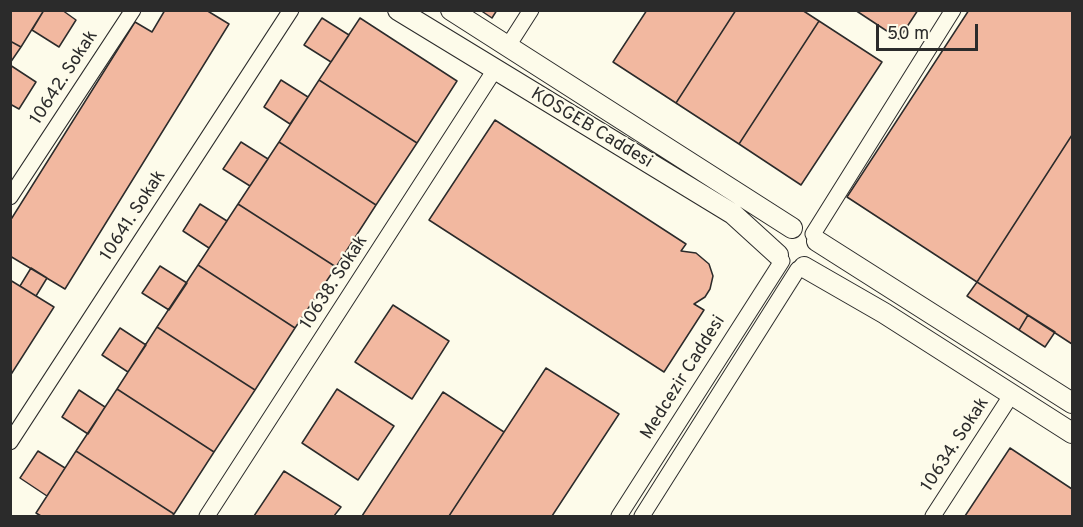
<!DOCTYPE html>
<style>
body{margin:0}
#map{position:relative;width:1083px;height:527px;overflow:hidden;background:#fdfbea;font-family:Overpass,sans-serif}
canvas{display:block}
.frame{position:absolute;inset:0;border:12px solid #2b2b2b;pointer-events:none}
.scale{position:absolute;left:876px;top:24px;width:102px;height:27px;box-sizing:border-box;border:3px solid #2b2b2b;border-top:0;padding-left:8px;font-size:18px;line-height:21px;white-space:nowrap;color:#2b2b2b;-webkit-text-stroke:4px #fdfbea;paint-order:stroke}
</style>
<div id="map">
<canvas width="1083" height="527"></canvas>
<div class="frame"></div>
<div class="scale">50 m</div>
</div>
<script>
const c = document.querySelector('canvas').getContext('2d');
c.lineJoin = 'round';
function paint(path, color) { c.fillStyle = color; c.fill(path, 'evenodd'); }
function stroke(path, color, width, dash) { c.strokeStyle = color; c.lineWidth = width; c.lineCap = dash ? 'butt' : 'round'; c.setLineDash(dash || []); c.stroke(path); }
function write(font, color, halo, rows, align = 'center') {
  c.font = font + ' Overpass,sans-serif'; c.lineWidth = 4.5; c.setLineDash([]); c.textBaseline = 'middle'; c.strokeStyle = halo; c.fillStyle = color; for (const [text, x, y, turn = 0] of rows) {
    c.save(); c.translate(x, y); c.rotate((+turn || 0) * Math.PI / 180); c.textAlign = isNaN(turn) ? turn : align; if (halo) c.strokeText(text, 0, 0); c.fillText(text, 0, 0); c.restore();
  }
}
const building = new Path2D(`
 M 10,10 L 44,10 L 21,47 L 10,41 Z
 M 44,10 L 62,10 L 76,20 L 59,47 L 32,30 Z
 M 165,10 L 206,10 L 229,24 L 65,289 L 10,256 L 10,221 L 135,22 L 152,32 Z
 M 480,10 L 497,10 L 492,18 Z
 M 647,10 L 736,10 L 676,103 L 613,62 Z
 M 736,10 L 802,10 L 819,21 L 739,144 L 676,103 Z
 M 855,10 L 918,10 L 899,39 Z
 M 969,10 L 1072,10 L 1072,135 L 977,282 L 847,197 Z
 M 322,18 L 349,35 L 331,62 L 304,45 Z
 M 360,18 L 457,81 L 417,143 L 319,80 Z
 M 819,21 L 882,62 L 801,185 L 739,144 Z
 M 10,41 L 21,47 L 10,63 Z
 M 10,65 L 36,82 L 19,109 L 10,104 Z
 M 281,80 L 308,97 L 290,124 L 264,107 Z
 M 319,80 L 417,143 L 376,205 L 279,142 Z
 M 495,120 L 686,244 L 681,251 L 696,253 L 709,264 L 713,276 L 710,289 L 705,297 L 694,304 L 704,310 L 664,372 L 429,220 Z
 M 1072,135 L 1072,344 L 977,282 Z
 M 241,142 L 268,159 L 250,186 L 223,169 Z
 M 279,142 L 376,205 L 336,267 L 238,204 Z
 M 200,204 L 227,221 L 209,248 L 183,231 Z
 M 238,204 L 336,267 L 295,328 L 198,265 Z
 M 198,265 L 295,328 L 255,390 L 157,327 Z
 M 160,266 L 187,283 L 169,310 L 142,293 Z
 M 31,268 L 47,278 L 36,296 L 20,286 Z
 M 10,280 L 54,307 L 10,376 Z
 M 977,282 L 1028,315 L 1019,330 L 967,296 Z
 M 393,305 L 449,341 L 412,399 L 355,362 Z
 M 1028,315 L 1055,332 L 1045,347 L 1019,330 Z
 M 157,327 L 255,390 L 214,452 L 117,389 Z
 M 120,328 L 146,345 L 128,372 L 102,355 Z
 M 546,368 L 619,414 L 552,516 L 449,516 Z
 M 117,389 L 214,452 L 174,514 L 76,451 Z
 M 337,389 L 394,426 L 358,480 L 302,443 Z
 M 79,390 L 105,407 L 88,434 L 62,417 Z
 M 443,392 L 504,432 L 449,516 L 362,516 Z
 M 1010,448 L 1072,489 L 1072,516 L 965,516 Z
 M 38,451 L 65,468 L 47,496 L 20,478 Z
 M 76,451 L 174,514 L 172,516 L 41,516 L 36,513 Z
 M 284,471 L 341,507 L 334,516 L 254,516 Z`);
const minor = new Path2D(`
 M 508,46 L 531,10
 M 10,197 L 133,10
 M 813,234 L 953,10
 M 10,442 L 291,10
 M 207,516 L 494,71
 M 619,516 L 782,261
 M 642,516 L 798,269
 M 933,516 L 1012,394`);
const major = new Path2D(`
 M 398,10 L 733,214 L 778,255
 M 451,10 L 792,228
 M 817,241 L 1072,403
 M 804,267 L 884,313 L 1072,433`);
const streetNames = [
 ["10642. Sokak",65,78,-57],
 ["KOSGEB Caddesi",591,129,31],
 ["10641. Sokak",134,216,-57],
 ["10638. Sokak",335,283,-57],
 ["Medcezir Caddesi",684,378,-58],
 ["10634. Sokak",956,445,-57]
];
paint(building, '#f2b8a0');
stroke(building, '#2b2b2b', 1.5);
stroke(minor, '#2b2b2b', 17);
stroke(major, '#2b2b2b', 22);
stroke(minor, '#fdfbea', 15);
stroke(major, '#fdfbea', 20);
write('18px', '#2b2b2b', '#fdfbea', streetNames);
</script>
